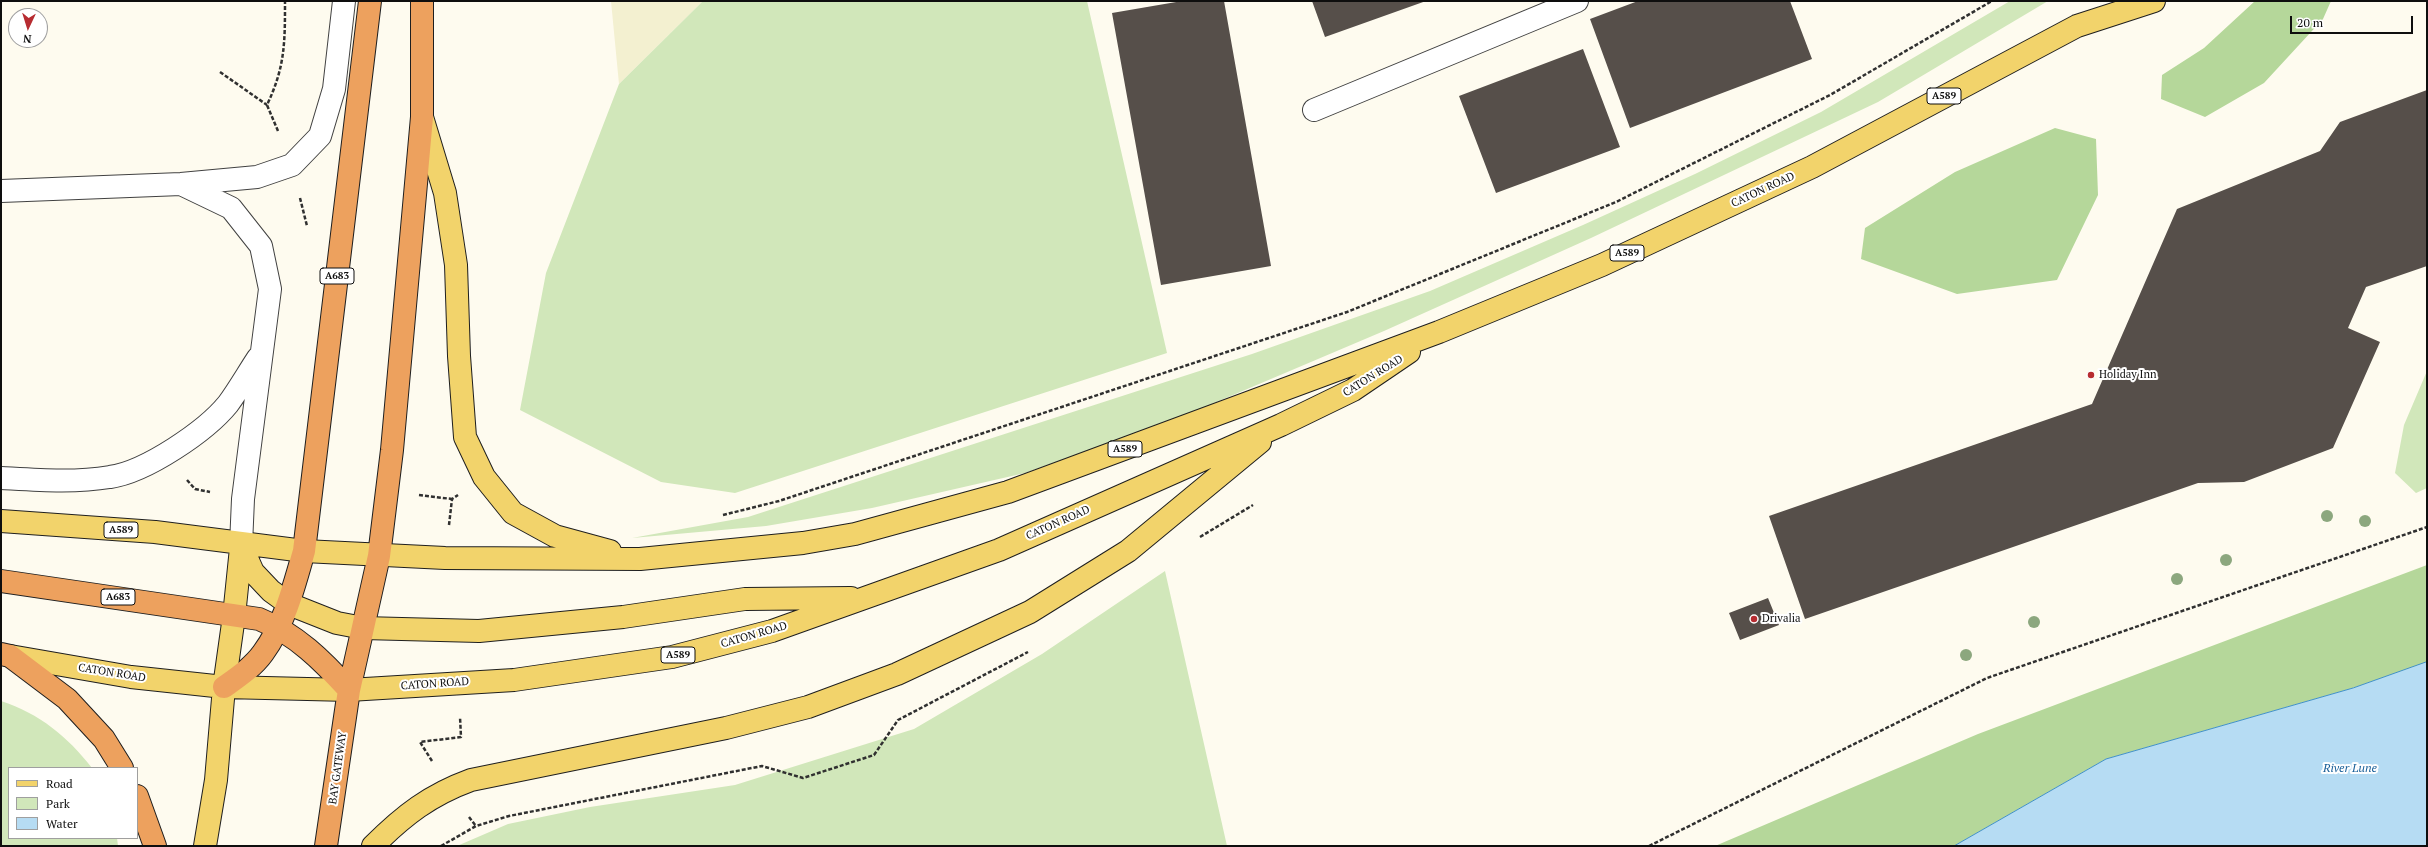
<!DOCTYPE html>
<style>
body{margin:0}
#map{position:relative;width:2428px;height:847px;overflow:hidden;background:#fefbef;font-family:"PT Serif",serif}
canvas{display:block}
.frame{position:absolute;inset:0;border:2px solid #0e0e0e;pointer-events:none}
.legend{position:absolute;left:8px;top:767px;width:130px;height:72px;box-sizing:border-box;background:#fff;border:1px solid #9f9f9f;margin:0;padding:5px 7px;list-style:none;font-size:12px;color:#0e0e0e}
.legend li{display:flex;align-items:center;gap:8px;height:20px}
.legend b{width:20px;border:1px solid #9f9f9f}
.north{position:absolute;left:8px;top:8px;width:40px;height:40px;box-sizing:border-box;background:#fff;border:1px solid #9f9f9f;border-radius:50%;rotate:184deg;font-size:11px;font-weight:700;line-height:16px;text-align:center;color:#0e0e0e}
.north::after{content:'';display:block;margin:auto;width:14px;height:18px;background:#b72c31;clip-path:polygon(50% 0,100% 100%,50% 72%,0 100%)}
.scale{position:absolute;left:2290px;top:16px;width:123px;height:18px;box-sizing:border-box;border:2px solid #0e0e0e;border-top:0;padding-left:5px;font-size:12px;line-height:14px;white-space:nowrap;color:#0e0e0e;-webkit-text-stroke:3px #fff;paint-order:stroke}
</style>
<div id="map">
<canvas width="2428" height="847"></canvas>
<div class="frame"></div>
<ul class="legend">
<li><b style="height:5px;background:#f2d36b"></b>Road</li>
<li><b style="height:11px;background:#d1e7ba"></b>Park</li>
<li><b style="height:11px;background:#b6dcf3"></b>Water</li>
</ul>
<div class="north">N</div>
<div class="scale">20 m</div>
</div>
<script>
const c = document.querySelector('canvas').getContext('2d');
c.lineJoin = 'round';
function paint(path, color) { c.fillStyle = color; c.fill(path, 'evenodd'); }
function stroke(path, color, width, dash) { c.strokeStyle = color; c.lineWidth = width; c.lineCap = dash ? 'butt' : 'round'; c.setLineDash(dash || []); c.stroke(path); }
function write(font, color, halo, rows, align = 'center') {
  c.font = font + ' "PT Serif",serif'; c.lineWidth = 4; c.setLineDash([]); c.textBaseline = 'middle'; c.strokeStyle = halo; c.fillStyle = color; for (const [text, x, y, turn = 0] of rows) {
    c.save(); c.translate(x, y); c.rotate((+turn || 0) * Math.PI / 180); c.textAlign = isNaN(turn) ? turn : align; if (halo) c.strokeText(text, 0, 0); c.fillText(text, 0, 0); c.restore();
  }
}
const farmland = new Path2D(`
 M 611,1 L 703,1 L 619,84 Z`);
const green = new Path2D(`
 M 703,1 L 1087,1 L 1167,353 L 735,493 L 661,482 L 520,410 L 546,273 L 619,84 Z
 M 2010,1 L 2048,1 L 1878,102 L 1591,238 L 1384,331 L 1186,415 L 1025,473 L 872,508 L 766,526 L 632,538 L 748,517 L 1252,354 L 1430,291 L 1583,225 L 1695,174 L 1821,112 Z
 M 2427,371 L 2427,488 L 2416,493 L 2395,473 L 2404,425 Z
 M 1165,571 L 1227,846 L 457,846 L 508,824 L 590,807 L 735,785 L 914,729 L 1042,654 Z
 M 1,701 C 40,714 67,736 92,768 L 9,768 L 9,838 L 117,838 L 118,846 L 1,846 Z`);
const forest = new Path2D(`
 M 2255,1 L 2331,1 L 2323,19 L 2264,83 L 2205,117 L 2161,99 L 2162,75 L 2204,48 Z
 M 2055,128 L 2096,139 L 2098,195 L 2057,280 L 1957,294 L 1861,259 L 1865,228 L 1955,172 Z
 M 2427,565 L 2427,662 L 2353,688 L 2106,759 L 1954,846 L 1715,846 L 1978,734 Z`);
const water = new Path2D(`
 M 2427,662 L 2427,846 L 1954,846 L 2106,759 L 2353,688 Z`);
const building = new Path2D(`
 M 1182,1 L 1224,1 L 1271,266 L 1161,285 L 1112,13 Z
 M 1312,1 L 1426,1 L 1325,37 Z
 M 1638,1 L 1790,1 L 1812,59 L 1630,128 L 1590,19 Z
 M 1583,49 L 1620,147 L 1496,193 L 1459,96 Z
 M 2427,90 L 2427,266 L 2366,287 L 2348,328 L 2380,342 L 2333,448 L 2244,482 L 2198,483 L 1805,619 L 1769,516 L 2092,404 L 2177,209 L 2320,151 L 2340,122 Z
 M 1768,598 L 1779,625 L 1740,640 L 1729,613 Z`);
const path = new Path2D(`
 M 220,72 L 267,105
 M 278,131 L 267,105 C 285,67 285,43 285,1
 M 300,198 L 307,226
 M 187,480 L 195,489 L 210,492
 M 419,495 L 452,499
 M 723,515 L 779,501 L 1347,312 L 1616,202 L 1830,95 L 1992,1
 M 449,525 L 452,499 L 458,495
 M 1200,537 L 1253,505
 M 432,761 L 420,742 L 461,737 L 460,717
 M 469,817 L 476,826
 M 441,846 L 476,826 L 509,816 L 762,766 L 803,778 L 874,755 L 898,720 L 1028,652
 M 1649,846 L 1987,678 L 2427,527`);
const minor = new Path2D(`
 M 1314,110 L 1577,1
 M 181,184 L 231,208 L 261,246 L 270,289 L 243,499 L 241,545
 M 1,191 L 181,184 L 257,177 L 292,165 L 320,136 L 334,89 L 344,1
 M 1,478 C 37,480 74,483 110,477 C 146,472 206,431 228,404 C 239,389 248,373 258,358`);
const major = new Path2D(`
 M 422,117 L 445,193 L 456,265 L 459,356 L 465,437 L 484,477 L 513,513 L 555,536 L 610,551
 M 1,521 L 155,532 L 304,551 L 445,558 L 640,559 L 803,543 L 855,534 L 1008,492 L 1439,332 L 1602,265 L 1812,167 L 2077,26 L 2154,1
 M 241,545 L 253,572 L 271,591 L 289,604 L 337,623 L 363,628 L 479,631 L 623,617 L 745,599 L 851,598
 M 10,656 L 131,677 L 224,687 L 349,690 L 514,680 L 672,657 L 772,631 L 999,550 L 1281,425 L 1353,390 L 1409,352
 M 205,846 L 216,780 L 224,687 L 234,616 L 241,548
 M 373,846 C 404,815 430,795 471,780 L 726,728 L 808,707 L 897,674 L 1030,612 L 1128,551 L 1260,442`);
const highway = new Path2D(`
 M 1,581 L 259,619 C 296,634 323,661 349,690
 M 1,654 L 10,656 L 67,699 L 104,739 L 122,768
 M 224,687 C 238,677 253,667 263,653 C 285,623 294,586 304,551 L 370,1
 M 137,796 L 155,846
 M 326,846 L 349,690 L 379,556 L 392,450 L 422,117 L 422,1`);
const trees = [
 [2327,516],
 [2365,521],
 [2226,560],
 [2177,579],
 [2034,622],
 [1966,655]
];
const markers = [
 [2091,375,4,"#b72c31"],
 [1754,619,4,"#b72c31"]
];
const shields = [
 [1944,96,34],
 [1627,253,34],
 [337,276,34],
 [1125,449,34],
 [121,530,34],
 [118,597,34],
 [678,655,34]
];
const shieldNames = [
 ["A589",1944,96],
 ["A589",1627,253],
 ["A683",337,276],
 ["A589",1125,449],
 ["A589",121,530],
 ["A683",118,597],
 ["A589",678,655]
];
const streetNames = [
 ["CATON ROAD",1763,190,-25],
 ["CATON ROAD",1373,376,-32],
 ["CATON ROAD",1058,523,-24],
 ["CATON ROAD",754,635,-16],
 ["CATON ROAD",112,673,9],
 ["CATON ROAD",435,684,-4],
 ["BAY GATEWAY",338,768,-82]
];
const poiNames = [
 ["Holiday Inn",2099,375],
 ["Drivalia",1762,619]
];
const waterNames = [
 ["River Lune",2350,769]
];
paint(farmland, '#f3f0d0');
paint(green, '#d1e7ba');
paint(forest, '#b5d79a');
paint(water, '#b6dcf3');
stroke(water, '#4090c7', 1);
paint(building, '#564f4a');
stroke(minor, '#414141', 24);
stroke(major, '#1f1f1f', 24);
stroke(highway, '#1f1f1f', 24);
stroke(path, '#303030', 2.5, [4, 2]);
stroke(minor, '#fff', 22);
stroke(major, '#f2d36b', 22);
stroke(highway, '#eda15e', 22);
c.fillStyle = '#8ca77e';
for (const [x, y] of trees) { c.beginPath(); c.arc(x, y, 6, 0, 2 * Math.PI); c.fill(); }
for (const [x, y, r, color] of markers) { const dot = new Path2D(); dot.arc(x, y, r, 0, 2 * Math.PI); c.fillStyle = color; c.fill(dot); stroke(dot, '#fff', 1.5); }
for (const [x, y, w] of shields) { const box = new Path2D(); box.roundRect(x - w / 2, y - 8, w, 16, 3); c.fillStyle = '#fff'; c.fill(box); stroke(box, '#0e0e0e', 1); }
write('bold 10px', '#0e0e0e', null, shieldNames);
write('11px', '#0e0e0e', '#fff', streetNames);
write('11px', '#0e0e0e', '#fff', poiNames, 'left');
write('italic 12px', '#1c629a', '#fff', waterNames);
</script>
